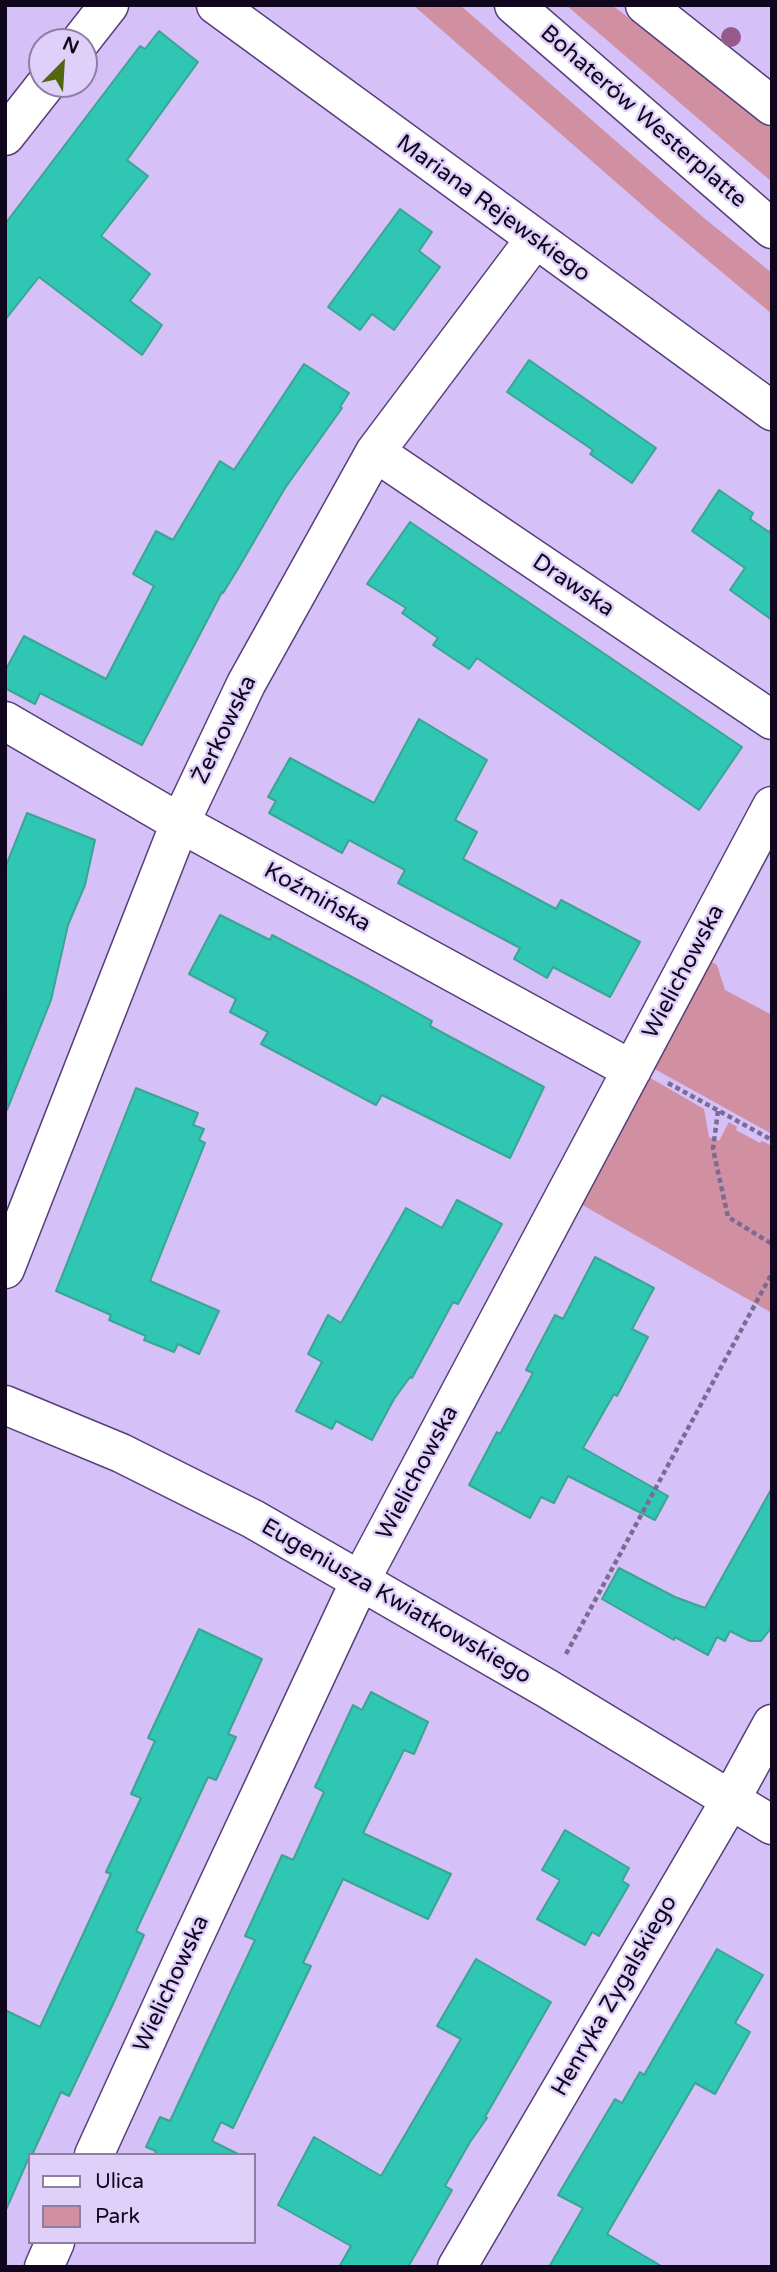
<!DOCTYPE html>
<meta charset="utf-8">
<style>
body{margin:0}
#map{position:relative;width:777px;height:2272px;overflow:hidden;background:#d5c0f8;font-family:"Varela Round",sans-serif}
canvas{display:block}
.frame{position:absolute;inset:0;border:7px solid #10061d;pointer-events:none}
.legend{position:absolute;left:28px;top:2153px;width:228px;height:91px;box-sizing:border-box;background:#dfd0fa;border:2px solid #8c7fa2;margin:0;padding:9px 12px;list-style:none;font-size:21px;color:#10061d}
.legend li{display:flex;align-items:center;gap:14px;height:35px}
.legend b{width:35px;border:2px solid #8c7fa2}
.north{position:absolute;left:28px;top:28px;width:70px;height:70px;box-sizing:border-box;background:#dfd0fa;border:2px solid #8c7fa2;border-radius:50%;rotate:24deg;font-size:19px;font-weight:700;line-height:28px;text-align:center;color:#10061d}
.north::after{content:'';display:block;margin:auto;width:24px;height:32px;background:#53650e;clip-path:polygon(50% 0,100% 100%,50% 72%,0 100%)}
</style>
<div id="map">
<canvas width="777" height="2272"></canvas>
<div class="frame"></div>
<ul class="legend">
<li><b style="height:9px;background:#fff"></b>Ulica</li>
<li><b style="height:19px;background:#d090a1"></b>Park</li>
</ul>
<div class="north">N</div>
</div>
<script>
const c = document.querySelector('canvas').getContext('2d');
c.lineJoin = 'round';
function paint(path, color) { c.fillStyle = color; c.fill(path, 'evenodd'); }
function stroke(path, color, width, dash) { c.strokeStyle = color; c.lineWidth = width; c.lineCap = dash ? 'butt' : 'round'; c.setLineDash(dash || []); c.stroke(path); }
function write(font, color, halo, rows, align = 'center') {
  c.font = font + ' "Varela Round",sans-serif'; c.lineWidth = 5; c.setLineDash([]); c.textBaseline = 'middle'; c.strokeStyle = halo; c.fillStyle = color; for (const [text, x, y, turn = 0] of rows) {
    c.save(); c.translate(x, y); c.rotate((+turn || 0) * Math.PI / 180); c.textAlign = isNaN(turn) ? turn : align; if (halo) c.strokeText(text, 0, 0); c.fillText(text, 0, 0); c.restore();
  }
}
const green = new Path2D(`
 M 413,5 L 460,5 L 704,218 L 772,273 L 772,314 L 657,218 Z
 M 566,5 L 612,5 L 772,129 L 772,182 Z
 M 708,960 L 717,965 L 725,990 L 772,1015 L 772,1134 L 651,1067 Z
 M 647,1076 L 704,1109 L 709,1137 L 719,1141 L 729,1122 L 737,1127 L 736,1130 L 760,1143 L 762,1141 L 772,1146 L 772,1313 L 579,1203 Z`);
const building = new Path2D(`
 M 159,31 L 198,62 L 127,160 L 148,176 L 101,236 L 150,274 L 130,301 L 162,325 L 142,355 L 39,277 L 5,320 L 5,224 L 140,46 L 145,49 Z
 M 400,209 L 432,232 L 419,251 L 440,267 L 394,330 L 372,314 L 360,330 L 328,307 Z
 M 529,360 L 656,448 L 632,483 L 590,454 L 593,450 L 507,392 Z
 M 304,364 L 349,393 L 340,407 L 342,408 L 285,488 L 239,567 L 223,593 L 222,592 L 142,745 L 40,693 L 35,704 L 5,688 L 5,671 L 24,636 L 106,679 L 154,586 L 133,574 L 156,531 L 173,540 L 220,461 L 234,470 Z
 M 719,490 L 753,513 L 750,519 L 769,532 L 772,528 L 772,620 L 730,590 L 745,568 L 692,531 Z
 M 410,522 L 742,747 L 699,810 L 477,658 L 469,669 L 433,645 L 438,638 L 402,613 L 406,608 L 367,584 Z
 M 419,719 L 487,760 L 455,820 L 477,832 L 463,859 L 556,909 L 561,900 L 640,942 L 610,997 L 553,967 L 547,978 L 514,959 L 520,948 L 398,883 L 405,870 L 349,840 L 342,853 L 269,813 L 276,801 L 268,797 L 290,758 L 374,803 Z
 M 27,813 L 95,840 L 85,885 L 68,925 L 51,1000 L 7,1110 L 5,868 Z
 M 220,915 L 270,940 L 272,935 L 369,986 L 432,1021 L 430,1026 L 544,1087 L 510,1158 L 382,1095 L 376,1105 L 261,1044 L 268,1032 L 230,1012 L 236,999 L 189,974 Z
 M 136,1088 L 198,1113 L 193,1125 L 204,1129 L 199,1140 L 205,1143 L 150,1281 L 219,1311 L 199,1354 L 178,1344 L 174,1352 L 144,1340 L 146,1336 L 109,1320 L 111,1315 L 56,1291 Z
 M 457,1200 L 502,1224 L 458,1304 L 453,1302 L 412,1378 L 410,1377 L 394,1399 L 372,1440 L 336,1421 L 332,1429 L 296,1411 L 322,1362 L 308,1354 L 328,1315 L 341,1323 L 406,1208 L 442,1228 Z
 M 595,1257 L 654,1288 L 632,1329 L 648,1337 L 617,1396 L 614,1394 L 583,1448 L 668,1496 L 655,1520 L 568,1476 L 554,1503 L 541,1497 L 530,1518 L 469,1485 L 497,1432 L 500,1434 L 533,1373 L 526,1370 L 555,1315 L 563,1319 Z
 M 772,1488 L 772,1627 L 761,1641 L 750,1641 L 730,1631 L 725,1641 L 717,1637 L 708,1655 L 675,1637 L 674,1640 L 602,1599 L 619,1568 L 675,1597 L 705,1608 Z
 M 199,1629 L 262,1659 L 228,1734 L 236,1737 L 216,1780 L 208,1777 L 136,1931 L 144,1935 L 113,2004 L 69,2096 L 61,2092 L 32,2155 L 30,2155 L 5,2212 L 5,2010 L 40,2027 L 111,1874 L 106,1872 L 141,1798 L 131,1794 L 155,1741 L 148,1738 Z
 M 371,1692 L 428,1722 L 414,1754 L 404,1750 L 363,1833 L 451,1874 L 428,1919 L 343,1879 L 303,1963 L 311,1966 L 233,2128 L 221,2122 L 212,2141 L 240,2155 L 155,2155 L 156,2151 L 146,2147 L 160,2117 L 170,2121 L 255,1940 L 245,1936 L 282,1855 L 293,1860 L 324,1792 L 315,1787 L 353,1705 L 362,1710 Z
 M 565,1830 L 629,1868 L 622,1881 L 629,1885 L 599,1936 L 592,1932 L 585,1945 L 537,1919 L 560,1880 L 542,1870 Z
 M 717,1949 L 763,1975 L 735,2023 L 750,2032 L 715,2094 L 695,2083 L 607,2234 L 663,2267 L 549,2267 L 583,2208 L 558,2195 L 615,2099 L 622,2103 L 640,2072 L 644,2075 Z
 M 476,1959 L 551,2002 L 485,2117 L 487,2118 L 470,2142 L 445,2186 L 452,2190 L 408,2267 L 339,2267 L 351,2246 L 278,2205 L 314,2137 L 381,2176 L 461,2039 L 437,2026 Z`);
const path = new Path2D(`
 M 668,1083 L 772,1140
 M 718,1111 L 713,1149 L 728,1217 L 772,1244
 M 566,1654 L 772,1273`);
const minor = new Path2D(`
 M 216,5 L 772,411
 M 514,5 L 772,229
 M 645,5 L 772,106
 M 80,42 L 109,5
 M 5,136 L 46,84
 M 375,452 L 772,720
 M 5,721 L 180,823 L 632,1070
 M 5,1269 L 180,823 L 246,684 L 375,452 L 535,239
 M 5,1405 L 121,1453 L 253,1519 L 548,1689 L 772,1825
 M 94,2155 L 184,1958 L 360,1581 L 772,806
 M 44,2267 L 55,2242
 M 457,2267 L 731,1799 L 772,1724`);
const trees = [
 [731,37]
];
const streetNames = [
 ["Bohaterów Westerplatte",643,117,41],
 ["Mariana Rejewskiego",493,209,36],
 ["Drawska",573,586,34],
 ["Żerkowska",225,730,-64],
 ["Koźmińska",317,898,29],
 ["Wielichowska",684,972,-62],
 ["Wielichowska",418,1473,-62],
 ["Eugeniusza Kwiatkowskiego",396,1602,30],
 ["Wielichowska",172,1984,-65],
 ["Henryka Zygalskiego",615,1996,-60]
];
paint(green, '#d090a1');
paint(building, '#2fc7b3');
stroke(building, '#3ba494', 2);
stroke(minor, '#563e79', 41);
stroke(path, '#7b6b93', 4.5, [5, 3.5]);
stroke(minor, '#fff', 38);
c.fillStyle = '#965b8a';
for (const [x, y] of trees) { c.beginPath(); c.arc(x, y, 10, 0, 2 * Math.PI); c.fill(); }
write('23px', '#10061d', '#dfd0fa', streetNames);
</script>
